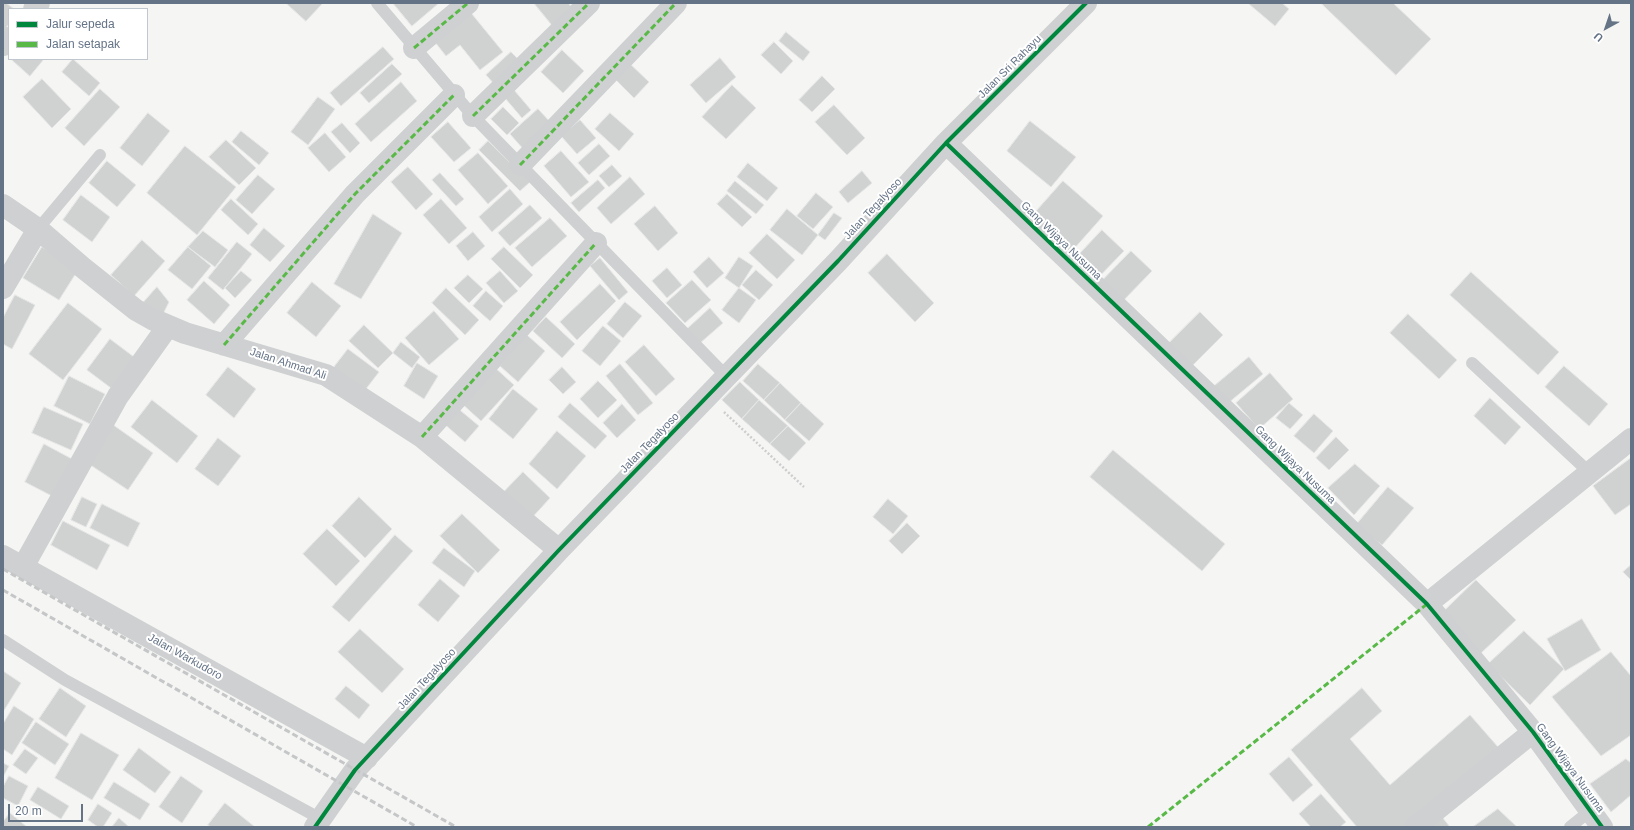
<!DOCTYPE html>
<style>
body{margin:0}
#map{position:relative;width:1634px;height:830px;overflow:hidden;background:#f5f6f4;font-family:Helvetica,sans-serif}
canvas{display:block}
.frame{position:absolute;inset:0;border:4px solid #647386;pointer-events:none}
.legend{position:absolute;left:8px;top:8px;width:140px;height:52px;box-sizing:border-box;background:#fff;border:1px solid #c1c7cf;margin:0;padding:5px 7px;list-style:none;font-size:12px;color:#647386}
.legend li{display:flex;align-items:center;gap:8px;height:20px}
.legend b{width:20px;border:1px solid #c1c7cf}
.north{position:absolute;left:1586px;top:8px;width:40px;height:40px;-webkit-text-stroke:3px #fff;paint-order:stroke;rotate:220deg;font-size:11px;font-weight:700;line-height:16px;text-align:center;color:#647386}
.north::after{content:'';display:block;margin:auto;width:14px;height:18px;background:#647386;clip-path:polygon(50% 0,100% 100%,50% 72%,0 100%)}
.scale{position:absolute;left:8px;top:804px;width:75px;height:18px;box-sizing:border-box;border:2px solid #647386;border-top:0;padding-left:5px;font-size:12px;line-height:14px;white-space:nowrap;color:#647386;-webkit-text-stroke:3px #fff;paint-order:stroke}
</style>
<div id="map">
<canvas width="1634" height="830"></canvas>
<div class="frame"></div>
<ul class="legend">
<li><b style="height:5px;background:#00873e"></b>Jalur sepeda</li>
<li><b style="height:5px;background:#58b947"></b>Jalan setapak</li>
</ul>
<div class="north">U</div>
<div class="scale">20 m</div>
</div>
<script>
const c = document.querySelector('canvas').getContext('2d');
c.lineJoin = 'round';
function paint(path, color) { c.fillStyle = color; c.fill(path, 'evenodd'); }
function stroke(path, color, width, dash) { c.strokeStyle = color; c.lineWidth = width; c.lineCap = dash ? 'butt' : 'round'; c.setLineDash(dash || []); c.stroke(path); }
function write(font, color, halo, rows, align = 'center') {
  c.font = font + ' Helvetica,sans-serif'; c.lineWidth = 4; c.setLineDash([]); c.textBaseline = 'middle'; c.strokeStyle = halo; c.fillStyle = color; for (const [text, x, y, turn = 0] of rows) {
    c.save(); c.translate(x, y); c.rotate((+turn || 0) * Math.PI / 180); c.textAlign = isNaN(turn) ? turn : align; if (halo) c.strokeText(text, 0, 0); c.fillText(text, 0, 0); c.restore();
  }
}
const building = new Path2D(`
 M 3,3 L 6,3 L 14,9 L 9,9 L 9,24 L 3,32 Z
 M 286,3 L 323,3 L 306,21 Z
 M 393,3 L 439,3 L 412,26 Z
 M 534,3 L 568,3 L 573,9 L 552,25 Z
 M 1250,3 L 1282,3 L 1289,9 L 1275,26 L 1249,4 Z
 M 1321,3 L 1393,3 L 1431,39 L 1396,75 Z
 M 467,8 L 503,52 L 480,70 L 460,45 L 446,56 L 431,37 Z
 M 786,32 L 810,52 L 803,61 L 779,41 Z
 M 774,42 L 793,61 L 781,74 L 761,55 Z
 M 383,47 L 394,59 L 341,106 L 330,93 Z
 M 562,50 L 584,71 L 563,93 L 541,72 Z
 M 511,52 L 522,63 L 497,87 L 486,75 Z
 M 720,58 L 736,77 L 706,103 L 690,85 Z
 M 11,59 L 44,59 L 30,76 Z
 M 73,59 L 100,83 L 89,96 L 62,72 Z
 M 625,59 L 649,82 L 634,98 L 610,74 Z
 M 392,64 L 402,74 L 369,103 L 360,93 Z
 M 822,76 L 835,89 L 812,112 L 799,100 Z
 M 42,79 L 71,109 L 52,128 L 23,97 Z
 M 401,82 L 417,101 L 371,142 L 355,124 Z
 M 732,85 L 756,108 L 726,139 L 702,117 Z
 M 100,89 L 120,107 L 84,146 L 65,128 Z
 M 514,90 L 531,110 L 522,118 L 505,98 Z
 M 318,97 L 335,109 L 308,145 L 291,132 Z
 M 834,105 L 865,138 L 847,155 L 815,122 Z
 M 503,107 L 519,123 L 507,135 L 491,119 Z
 M 538,109 L 553,125 L 525,151 L 510,134 Z
 M 148,113 L 170,131 L 142,166 L 120,148 Z
 M 610,113 L 634,134 L 619,151 L 595,129 Z
 M 580,120 L 596,138 L 577,154 L 561,136 Z
 M 1030,121 L 1076,157 L 1051,187 L 1007,151 Z
 M 448,122 L 471,148 L 454,162 L 431,137 Z
 M 342,123 L 360,143 L 350,153 L 331,132 Z
 M 241,131 L 269,153 L 259,165 L 232,142 Z
 M 325,133 L 346,157 L 329,172 L 308,148 Z
 M 226,140 L 256,168 L 239,185 L 209,157 Z
 M 488,141 L 530,182 L 520,191 L 479,150 Z
 M 599,144 L 610,156 L 589,175 L 578,163 Z
 M 185,146 L 236,187 L 197,235 L 147,193 Z
 M 561,151 L 589,182 L 571,197 L 544,166 Z
 M 478,153 L 508,186 L 488,204 L 458,170 Z
 M 107,161 L 136,185 L 117,207 L 89,183 Z
 M 748,163 L 778,188 L 767,201 L 737,177 Z
 M 612,165 L 622,176 L 609,187 L 599,176 Z
 M 408,167 L 433,194 L 416,210 L 391,182 Z
 M 862,171 L 872,183 L 848,203 L 839,192 Z
 M 440,173 L 464,199 L 456,206 L 432,180 Z
 M 258,175 L 275,189 L 252,214 L 236,200 Z
 M 630,177 L 645,194 L 611,224 L 597,208 Z
 M 598,180 L 605,188 L 579,212 L 571,203 Z
 M 735,181 L 764,205 L 756,214 L 727,191 Z
 M 1063,181 L 1103,216 L 1072,251 L 1032,216 Z
 M 510,189 L 523,204 L 492,232 L 479,217 Z
 M 816,193 L 833,207 L 813,229 L 797,216 Z
 M 727,194 L 752,217 L 742,227 L 717,204 Z
 M 81,195 L 110,217 L 92,242 L 63,220 Z
 M 231,199 L 258,224 L 248,235 L 221,210 Z
 M 441,199 L 467,228 L 449,244 L 423,215 Z
 M 530,205 L 542,218 L 510,246 L 498,233 Z
 M 655,206 L 678,233 L 658,251 L 634,224 Z
 M 787,209 L 818,235 L 802,255 L 770,230 Z
 M 834,213 L 842,218 L 825,240 L 818,235 Z
 M 373,214 L 402,233 L 361,299 L 334,284 Z
 M 550,218 L 567,236 L 532,267 L 515,248 Z
 M 264,228 L 285,246 L 270,262 L 250,245 Z
 M 1102,230 L 1124,251 L 1094,282 L 1072,262 Z
 M 203,231 L 228,250 L 215,267 L 188,247 Z
 M 473,232 L 485,246 L 468,261 L 456,246 Z
 M 767,234 L 795,260 L 777,279 L 749,253 Z
 M 142,240 L 165,261 L 134,296 L 111,275 Z
 M 237,242 L 252,254 L 223,290 L 208,278 Z
 M 42,247 L 78,270 L 59,300 L 23,278 Z
 M 188,247 L 211,266 L 192,289 L 168,270 Z
 M 504,247 L 533,275 L 520,288 L 491,259 Z
 M 1131,251 L 1152,271 L 1119,305 L 1098,285 Z
 M 887,254 L 934,303 L 915,322 L 868,273 Z
 M 709,257 L 724,273 L 707,288 L 693,272 Z
 M 739,257 L 753,266 L 739,288 L 725,278 Z
 M 600,258 L 628,292 L 619,300 L 590,266 Z
 M 667,268 L 682,285 L 667,298 L 652,281 Z
 M 756,270 L 773,285 L 759,300 L 742,285 Z
 M 241,271 L 252,280 L 235,298 L 225,288 Z
 M 500,271 L 518,291 L 504,303 L 486,283 Z
 M 1471,272 L 1559,352 L 1538,375 L 1450,295 Z
 M 468,275 L 483,289 L 469,303 L 454,288 Z
 M 692,280 L 711,300 L 685,323 L 666,303 Z
 M 204,281 L 230,305 L 214,324 L 187,300 Z
 M 312,282 L 341,306 L 316,337 L 287,313 Z
 M 600,284 L 616,301 L 577,340 L 560,322 Z
 M 157,287 L 169,302 L 160,320 L 142,304 Z
 M 446,288 L 479,320 L 465,335 L 432,303 Z
 M 739,288 L 756,300 L 739,323 L 722,310 Z
 M 486,291 L 503,306 L 490,321 L 473,306 Z
 M 15,295 L 35,305 L 12,349 L 3,344 L 3,318 Z
 M 625,302 L 642,316 L 623,338 L 607,324 Z
 M 68,303 L 102,329 L 63,380 L 29,354 Z
 M 710,308 L 723,323 L 699,344 L 686,330 Z
 M 434,311 L 459,339 L 429,365 L 405,338 Z
 M 1200,312 L 1223,335 L 1192,366 L 1168,344 Z
 M 1408,314 L 1457,360 L 1439,379 L 1390,333 Z
 M 546,317 L 575,344 L 562,358 L 533,331 Z
 M 364,325 L 393,353 L 378,368 L 349,341 Z
 M 603,326 L 621,341 L 600,366 L 582,351 Z
 M 527,335 L 545,351 L 518,382 L 500,366 Z
 M 110,339 L 134,357 L 111,388 L 87,370 Z
 M 401,342 L 420,357 L 412,368 L 393,353 Z
 M 644,345 L 675,379 L 656,396 L 625,362 Z
 M 348,349 L 379,372 L 362,394 L 331,371 Z
 M 1249,357 L 1263,374 L 1227,404 L 1213,387 Z
 M 417,363 L 438,376 L 424,399 L 404,386 Z
 M 620,364 L 653,403 L 638,415 L 606,376 Z
 M 758,364 L 780,383 L 764,400 L 743,381 Z
 M 492,365 L 514,385 L 481,421 L 459,401 Z
 M 1564,366 L 1608,404 L 1589,426 L 1545,387 Z
 M 228,367 L 256,389 L 234,418 L 206,395 Z
 M 562,367 L 576,382 L 563,394 L 549,380 Z
 M 1270,373 L 1293,399 L 1259,429 L 1236,403 Z
 M 69,376 L 105,394 L 90,424 L 54,406 Z
 M 598,381 L 617,400 L 598,418 L 580,399 Z
 M 740,382 L 759,400 L 742,419 L 722,400 Z
 M 780,383 L 801,403 L 785,420 L 764,400 Z
 M 513,389 L 538,409 L 513,439 L 489,419 Z
 M 1490,398 L 1521,427 L 1505,445 L 1474,416 Z
 M 152,400 L 198,436 L 177,463 L 131,427 Z
 M 759,400 L 788,426 L 770,444 L 742,419 Z
 M 570,403 L 607,436 L 595,449 L 558,417 Z
 M 801,403 L 824,424 L 809,441 L 785,420 Z
 M 1289,403 L 1303,415 L 1290,429 L 1276,418 Z
 M 622,404 L 636,420 L 617,438 L 603,423 Z
 M 455,406 L 479,426 L 465,442 L 442,422 Z
 M 44,407 L 83,424 L 71,450 L 32,433 Z
 M 1314,414 L 1333,431 L 1314,453 L 1294,436 Z
 M 109,422 L 153,453 L 128,490 L 83,460 Z
 M 788,426 L 806,443 L 789,461 L 770,444 Z
 M 557,431 L 586,456 L 557,489 L 529,464 Z
 M 1336,437 L 1349,450 L 1329,470 L 1316,458 Z
 M 218,438 L 241,456 L 218,486 L 195,469 Z
 M 44,444 L 72,459 L 52,496 L 25,482 Z
 M 1113,450 L 1225,544 L 1202,571 L 1090,477 Z
 M 1631,458 L 1631,504 L 1615,515 L 1593,486 Z
 M 1355,464 L 1380,486 L 1354,515 L 1328,488 Z
 M 523,472 L 550,498 L 529,521 L 501,495 Z
 M 1388,487 L 1414,508 L 1382,545 L 1356,525 Z
 M 82,497 L 97,504 L 86,527 L 71,520 Z
 M 359,497 L 392,529 L 365,558 L 332,526 Z
 M 888,499 L 908,516 L 893,534 L 873,517 Z
 M 102,504 L 140,523 L 128,547 L 90,528 Z
 M 462,514 L 500,550 L 478,573 L 440,536 Z
 M 63,521 L 110,545 L 97,570 L 51,545 Z
 M 907,523 L 920,536 L 902,554 L 889,541 Z
 M 327,529 L 360,561 L 336,586 L 303,554 Z
 M 395,535 L 413,551 L 349,622 L 332,607 Z
 M 444,548 L 475,571 L 464,587 L 432,563 Z
 M 1631,565 L 1631,580 L 1623,572 Z
 M 440,579 L 460,596 L 438,622 L 418,605 Z
 M 1476,580 L 1516,620 L 1479,655 L 1440,615 Z
 M 1582,619 L 1601,650 L 1565,671 L 1547,639 Z
 M 360,629 L 404,669 L 382,693 L 338,652 Z
 M 1524,631 L 1564,669 L 1530,705 L 1488,664 Z
 M 1611,652 L 1631,676 L 1631,735 L 1601,756 L 1552,697 Z
 M 3,671 L 21,683 L 3,712 Z
 M 346,686 L 370,705 L 359,719 L 335,699 Z
 M 60,688 L 86,706 L 66,737 L 39,719 Z
 M 1362,688 L 1382,711 L 1350,739 L 1390,785 L 1470,715 L 1498,747 L 1405,827 L 1357,827 L 1291,750 Z
 M 14,706 L 34,719 L 12,755 L 3,749 L 3,724 Z
 M 36,722 L 69,744 L 55,765 L 22,743 Z
 M 81,733 L 119,755 L 92,800 L 55,778 Z
 M 139,748 L 171,772 L 155,793 L 123,770 Z
 M 25,749 L 38,758 L 26,774 L 13,765 Z
 M 1289,757 L 1313,785 L 1293,802 L 1269,774 Z
 M 1626,759 L 1631,763 L 1631,795 L 1611,812 L 1590,784 Z
 M 3,763 L 9,766 L 3,777 Z
 M 9,776 L 28,786 L 18,806 L 3,798 L 3,787 Z
 M 181,776 L 203,791 L 182,823 L 159,807 Z
 M 114,782 L 150,804 L 140,820 L 104,798 Z
 M 38,787 L 69,806 L 61,819 L 30,800 Z
 M 1321,794 L 1346,822 L 1340,827 L 1311,827 L 1299,814 Z
 M 225,803 L 255,827 L 211,827 L 208,825 Z
 M 98,804 L 112,813 L 103,827 L 98,827 L 88,820 Z
 M 1498,809 L 1517,827 L 1473,827 Z
 M 10,813 L 27,827 L 3,827 L 3,822 Z
 M 1442,817 L 1450,827 L 1430,827 Z
 M 119,818 L 129,827 L 112,827 Z`);
const path = new Path2D(`
 M 724,412 L 804,487`);
const lane = new Path2D(`
 M 377,3 L 473,116 L 727,377
 M 38,229 L 100,155
 M 1472,363 L 1590,473
 M 3,640 L 65,680 L 321,819
 M 1570,827 L 1590,811`);
const street = new Path2D(`
 M 34,9 L 39,3
 M 3,45 L 9,38
 M 414,48 L 468,3
 M 473,116 L 589,3
 M 946,143 L 1427,604 L 1533,732 L 1602,827
 M 520,165 L 676,3
 M 3,205 L 38,229 L 82,267 L 136,310 L 152,319 L 185,333 L 326,375 L 422,437 L 559,550
 M 3,288 L 38,229
 M 224,345 L 355,194 L 454,95
 M 422,437 L 596,243
 M 3,556 L 367,758
 M 23,567 L 118,396 L 168,326
 M 1427,604 L 1631,439
 M 315,827 L 355,770 L 559,550 L 838,261 L 946,143 L 1086,3
 M 1415,827 L 1533,732`);
const rail = new Path2D(`
 M 3,569 L 456,827
 M 3,590 L 417,827`);
const quiet = new Path2D(`
 M 414,48 L 468,3
 M 473,116 L 589,3
 M 520,165 L 676,3
 M 224,345 L 355,194 L 454,95
 M 422,437 L 596,243
 M 1148,827 L 1427,604`);
const cycleway = new Path2D(`
 M 946,143 L 1427,604 L 1533,732 L 1602,827
 M 315,827 L 355,770 L 559,550 L 838,261 L 946,143 L 1086,3`);
const streetNames = [
 ["Jalan Sri Rahayu",1010,67,-45],
 ["Jalan Tegalyoso",873,209,-47],
 ["Gang Wijaya Nusuma",1061,241,44],
 ["Jalan Ahmad Ali",288,364,18],
 ["Jalan Tegalyoso",650,443,-46],
 ["Gang Wijaya Nusuma",1295,465,44],
 ["Jalan Warkudoro",185,657,29],
 ["Jalan Tegalyoso",427,679,-47],
 ["Gang Wijaya Nusuma",1570,768,54]
];
paint(building, '#d0d2d2');
stroke(building, '#e4e5e4', 1);
stroke(path, '#cdcdce', 2.5, [2, 2]);
stroke(lane, '#cfd0d1', 12);
stroke(street, '#cfd0d1', 22);
stroke(rail, '#c5c6c7', 3, [6, 3]);
stroke(quiet, '#58b947', 3, [6, 3]);
stroke(cycleway, '#00873e', 4);
write('11px', '#647386', '#fff', streetNames);
</script>
